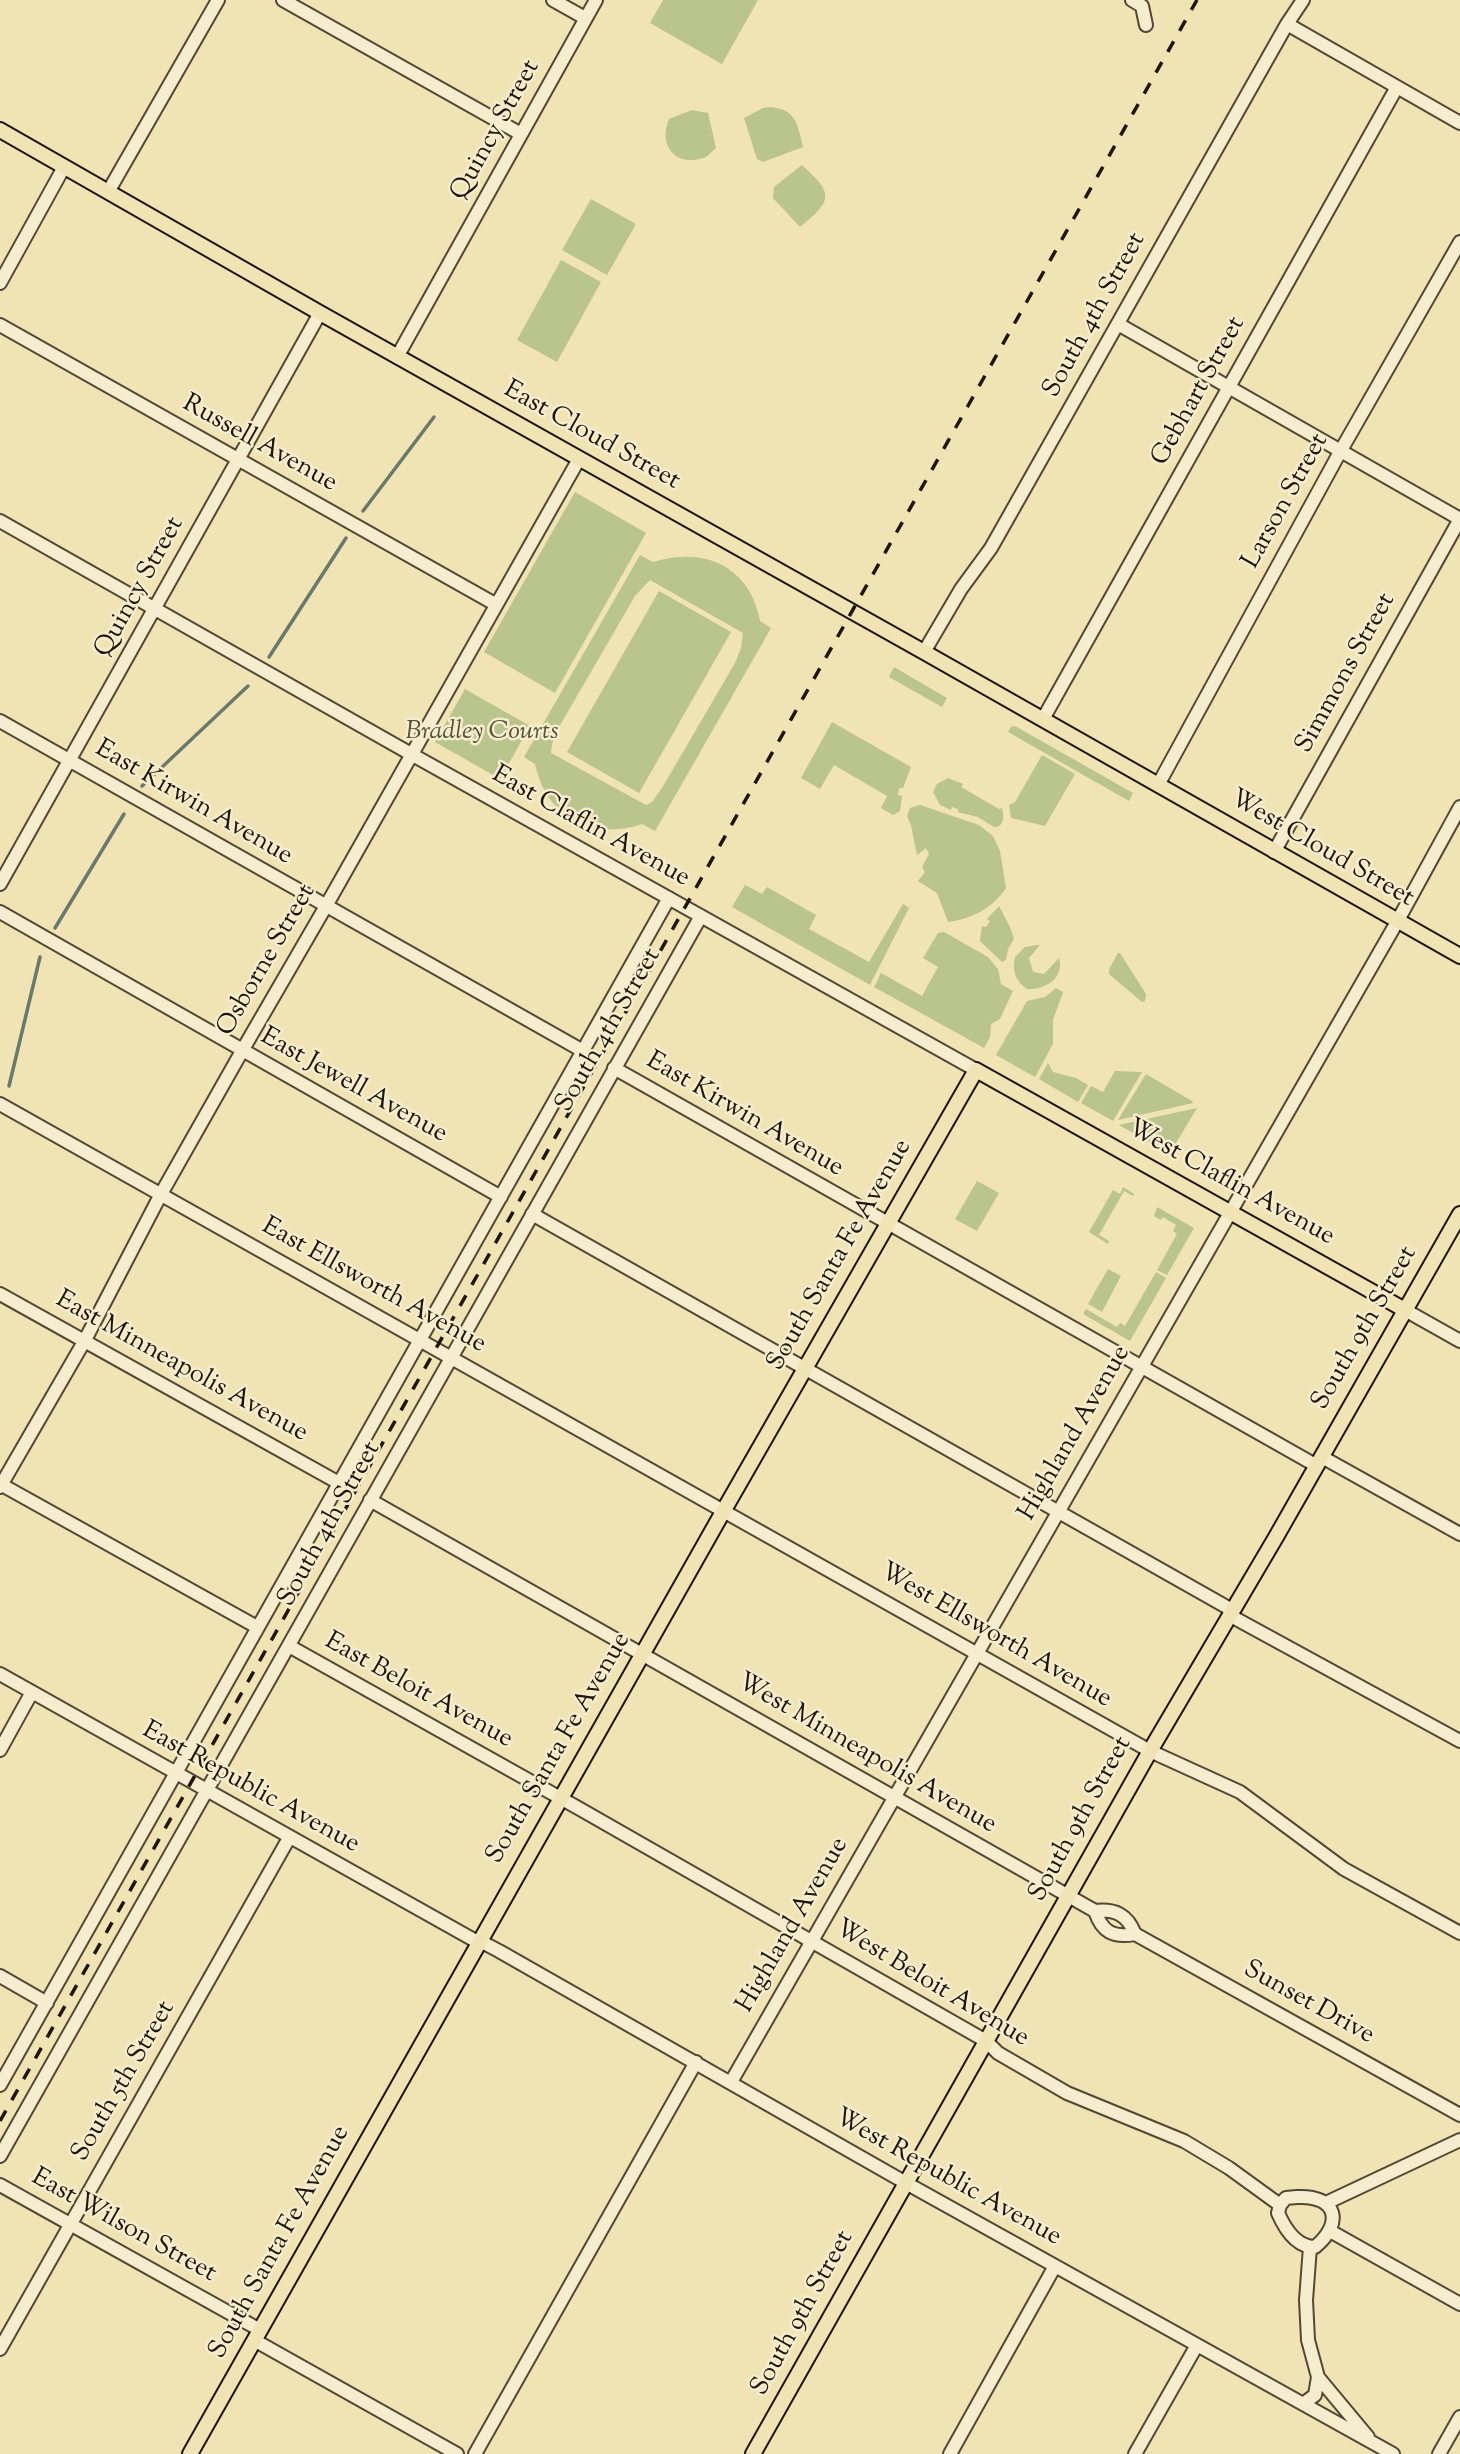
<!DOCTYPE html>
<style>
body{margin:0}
canvas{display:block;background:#f0e3b4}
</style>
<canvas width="1460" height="2454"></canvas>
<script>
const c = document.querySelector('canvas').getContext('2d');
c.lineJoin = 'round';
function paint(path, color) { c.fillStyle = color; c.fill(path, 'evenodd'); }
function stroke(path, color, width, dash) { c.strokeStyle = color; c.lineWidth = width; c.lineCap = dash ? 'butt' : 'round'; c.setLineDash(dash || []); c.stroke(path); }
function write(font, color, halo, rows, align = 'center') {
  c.font = font + ' "Sorts Mill Goudy",serif'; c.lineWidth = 5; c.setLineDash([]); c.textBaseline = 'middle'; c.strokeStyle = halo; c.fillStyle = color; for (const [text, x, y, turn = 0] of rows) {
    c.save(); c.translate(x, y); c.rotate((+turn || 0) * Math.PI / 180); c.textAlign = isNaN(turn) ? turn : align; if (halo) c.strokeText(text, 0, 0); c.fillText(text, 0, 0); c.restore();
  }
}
const green = new Path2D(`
 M 663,0 L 758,0 L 722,64 L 650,23 Z
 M 771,107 C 797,110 797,124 803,147 L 763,162 L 757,159 L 744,118 L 763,108 Z
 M 692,110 L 708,113 L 716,148 C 712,151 708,157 703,158 C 675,167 658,145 669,119 Z
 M 802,165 C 834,194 833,200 800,227 L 773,198 L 774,187 Z
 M 591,199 L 636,224 L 607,275 L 562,250 Z
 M 561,260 L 601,282 L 557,362 L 517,340 Z
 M 575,492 L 646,533 L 555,693 L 484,652 Z
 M 640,555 L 653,562 C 704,546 750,566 760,621 L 771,628 L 655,831 L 642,824 C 592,841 546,817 535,764 L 524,757 ZM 650,580 L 743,633 L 741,648 L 735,663 L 662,788 L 652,802 L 646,805 L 551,753 L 552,744 L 559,727 L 635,596 Z
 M 659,591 L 731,632 L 639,793 L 567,752 Z
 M 894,667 L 947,698 L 942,707 L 889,677 Z
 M 465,689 L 530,726 L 500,779 L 435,742 Z
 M 832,722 L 911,767 L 903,788 L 899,788 L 898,795 L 902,796 L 900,811 L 893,815 L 881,808 L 887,796 L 834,765 L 820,789 L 801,778 Z
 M 1015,726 L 1133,793 L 1129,801 L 1008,732 L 1011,727 Z
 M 1042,755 L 1075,774 L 1045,826 L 1011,818 L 1009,805 L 1015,802 Z
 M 948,778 L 963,784 L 961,787 L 999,809 L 1002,808 C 1004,816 1005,827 994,827 L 978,817 L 958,812 L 958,809 L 952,807 L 951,810 L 940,805 L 933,792 L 937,784 Z
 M 920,805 L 979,825 L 993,836 L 1000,851 L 1006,888 C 993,908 971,919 948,922 L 937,893 L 918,881 L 925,872 L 922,867 L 929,854 L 926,848 L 917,855 L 911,825 L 907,816 L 910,808 Z
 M 745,885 L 762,894 L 767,887 L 816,915 L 809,929 L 869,962 L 903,904 L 909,908 L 870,985 L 732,907 Z
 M 999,906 L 1010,927 L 1014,939 L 1008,949 L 1006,960 L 1002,962 L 980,941 L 982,926 L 986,927 L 990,921 L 987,919 Z
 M 944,932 L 988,957 L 998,969 L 1001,984 L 1013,991 L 1000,1019 L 991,1024 L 990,1037 L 984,1048 L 874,987 L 881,973 L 922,996 L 938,967 L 923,958 L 938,933 Z
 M 1037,945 L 1040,945 L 1029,958 L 1033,972 L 1044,974 L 1059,958 C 1065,979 1044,990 1027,989 C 1015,981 1012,970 1015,957 L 1025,947 Z
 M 1118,953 L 1120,953 L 1146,994 L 1145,1001 L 1142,1002 L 1109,974 L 1109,969 Z
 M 1056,988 L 1063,992 L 1053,1020 L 1053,1044 L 1035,1077 L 996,1055 L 1027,1001 L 1045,997 Z
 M 1048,1063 L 1053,1072 L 1076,1078 L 1088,1085 L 1078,1102 L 1039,1079 Z
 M 1115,1071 L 1142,1072 L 1113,1121 L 1081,1103 L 1091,1086 L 1103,1092 Z
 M 1146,1074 L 1192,1101 L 1193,1103 L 1118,1120 Z
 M 1197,1108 L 1170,1153 L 1119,1125 Z
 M 977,1181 L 999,1193 L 977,1231 L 955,1219 Z
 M 1123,1187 L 1134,1194 L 1133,1196 L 1124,1191 L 1099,1235 L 1109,1241 L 1108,1244 L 1089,1232 L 1113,1190 L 1120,1194 Z
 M 1157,1207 L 1194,1228 L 1167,1275 L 1157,1270 L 1177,1234 L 1173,1231 L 1176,1225 L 1163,1217 L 1161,1220 L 1154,1216 Z
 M 1108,1269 L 1121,1276 L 1102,1312 L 1088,1304 Z
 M 1156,1272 L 1166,1278 L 1130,1341 L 1083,1314 L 1086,1309 L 1117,1327 L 1120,1323 L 1125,1326 Z`);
const stream = new Path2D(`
 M 363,511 L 434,417
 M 269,657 L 346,538
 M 142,786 L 248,686
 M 55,928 L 124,814
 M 9,1086 L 40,957`);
const minor = new Path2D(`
 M 283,0 L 521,134
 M 553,0 L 585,18
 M 1132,0 L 1142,6 L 1146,25
 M 1287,24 L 1460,123
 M 108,192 L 218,0
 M 0,283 L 64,167
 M 1118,324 L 1460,519
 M 0,325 L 495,604
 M 397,357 L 596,0
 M 0,521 L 411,754 L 976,1070
 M 924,652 L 961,589 L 991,548 L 1287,24 L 1303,0
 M 1043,719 L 1397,87
 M 0,721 L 583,1051
 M 1158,785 L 1340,452 L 1460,242
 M 1274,852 L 1460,519
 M 0,884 L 320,313
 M 0,912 L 501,1197
 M 614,1068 L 1317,1466
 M 0,1104 L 1150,1751 L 1240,1792 L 1344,1869 L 1460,1933
 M 532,1214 L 1232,1610
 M 0,1294 L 339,1483
 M 1405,1310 L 1460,1341
 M 1322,1457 L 1460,1534
 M 2,1485 L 257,1627
 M 0,1487 L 85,1340 L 161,1194 L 242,1051 L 326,906 L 579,459
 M 370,1500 L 1095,1911 C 1115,1909 1127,1914 1135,1934 L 1460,2115
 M 1229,1615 L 1460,1741
 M 289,1646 L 580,1809 L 986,2041 L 998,2053 L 1067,2093 L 1184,2141 L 1229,2168 L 1280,2205
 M 0,1674 L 474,1940 L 480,1941 L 499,1951 L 906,2183 L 1393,2454
 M 0,1750 L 32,1692
 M 1095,1911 C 1102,1932 1113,1938 1135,1934
 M 0,1976 L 47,2003
 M 731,2082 L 1397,922 L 1460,807
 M 0,2085 L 669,898
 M 0,2156 L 701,916
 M 0,2185 L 260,2330
 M 1297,2197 C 1337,2195 1344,2223 1315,2247 C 1296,2247 1285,2229 1278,2213 L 1280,2205 L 1286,2198 Z
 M 1326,2203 L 1460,2140
 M 1330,2231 L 1460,2304
 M 1310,2247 L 1306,2300 L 1308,2340 L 1318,2377 L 1368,2437
 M 254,2340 L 457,2454
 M 0,2349 L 289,1838
 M 1303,2404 L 1315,2395 L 1318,2377
 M 475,2454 L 696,2062
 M 950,2454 L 1055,2266
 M 1135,2454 L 1197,2345
 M 1439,2454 L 1460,2417`);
const major = new Path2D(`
 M 0,130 L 320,313 L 924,652 L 1460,956
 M 190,2454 L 724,1510 L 976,1070 L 1405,1310
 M 753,2454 L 1150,1751 L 1276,1537 L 1460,1214`);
const rail = new Path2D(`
 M 0,2121 L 1197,0`);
const streetNames = [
 ["Quincy Street",497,131,-61],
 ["South 4th Street",1096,316,-61],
 ["Gebhart Street",1200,392,-61],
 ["East Cloud Street",591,437,29],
 ["Russell Avenue",259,445,29],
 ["Larson Street",1287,502,-61],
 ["Quincy Street",141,588,-61],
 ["Simmons Street",1347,674,-61],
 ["East Kirwin Avenue",193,804,30],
 ["East Claflin Avenue",590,828,29],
 ["West Cloud Street",1321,850,30],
 ["Osborne Street",268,961,-60],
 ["South 4th Street",610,1031,-60],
 ["East Jewell Avenue",353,1087,29],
 ["East Kirwin Avenue",744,1116,30],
 ["West Claflin Avenue",1230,1184,29],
 ["South Santa Fe Avenue",841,1256,-60],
 ["East Ellsworth Avenue",373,1287,29],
 ["South 9th Street",1366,1329,-60],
 ["East Minneapolis Avenue",181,1368,29],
 ["Highland Avenue",1076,1434,-60],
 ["South 4th Street",331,1525,-61],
 ["West Ellsworth Avenue",995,1637,30],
 ["East Beloit Avenue",418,1692,29],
 ["South Santa Fe Avenue",560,1749,-60],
 ["West Minneapolis Avenue",866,1755,30],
 ["East Republic Avenue",250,1789,29],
 ["South 9th Street",1082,1820,-61],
 ["Highland Avenue",794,1926,-60],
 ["West Beloit Avenue",931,1985,31],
 ["Sunset Drive",1308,2004,29],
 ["South 5th Street",125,2082,-60],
 ["West Republic Avenue",947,2179,29],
 ["East Wilson Street",123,2227,29],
 ["South Santa Fe Avenue",281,2243,-61],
 ["South 9th Street",804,2314,-61]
];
const parkNames = [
 ["Bradley Courts",482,734]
];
paint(green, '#bac48d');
stroke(stream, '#697a6d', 3.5);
stroke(minor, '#534833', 16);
stroke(major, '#1f1508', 18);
stroke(minor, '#f5edce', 12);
stroke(major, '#f0e3b4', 14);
stroke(rail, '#1f1508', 3.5, [12, 12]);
write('26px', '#1f1508', '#f5edce', streetNames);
write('italic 26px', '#555237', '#f5edce', parkNames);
</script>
